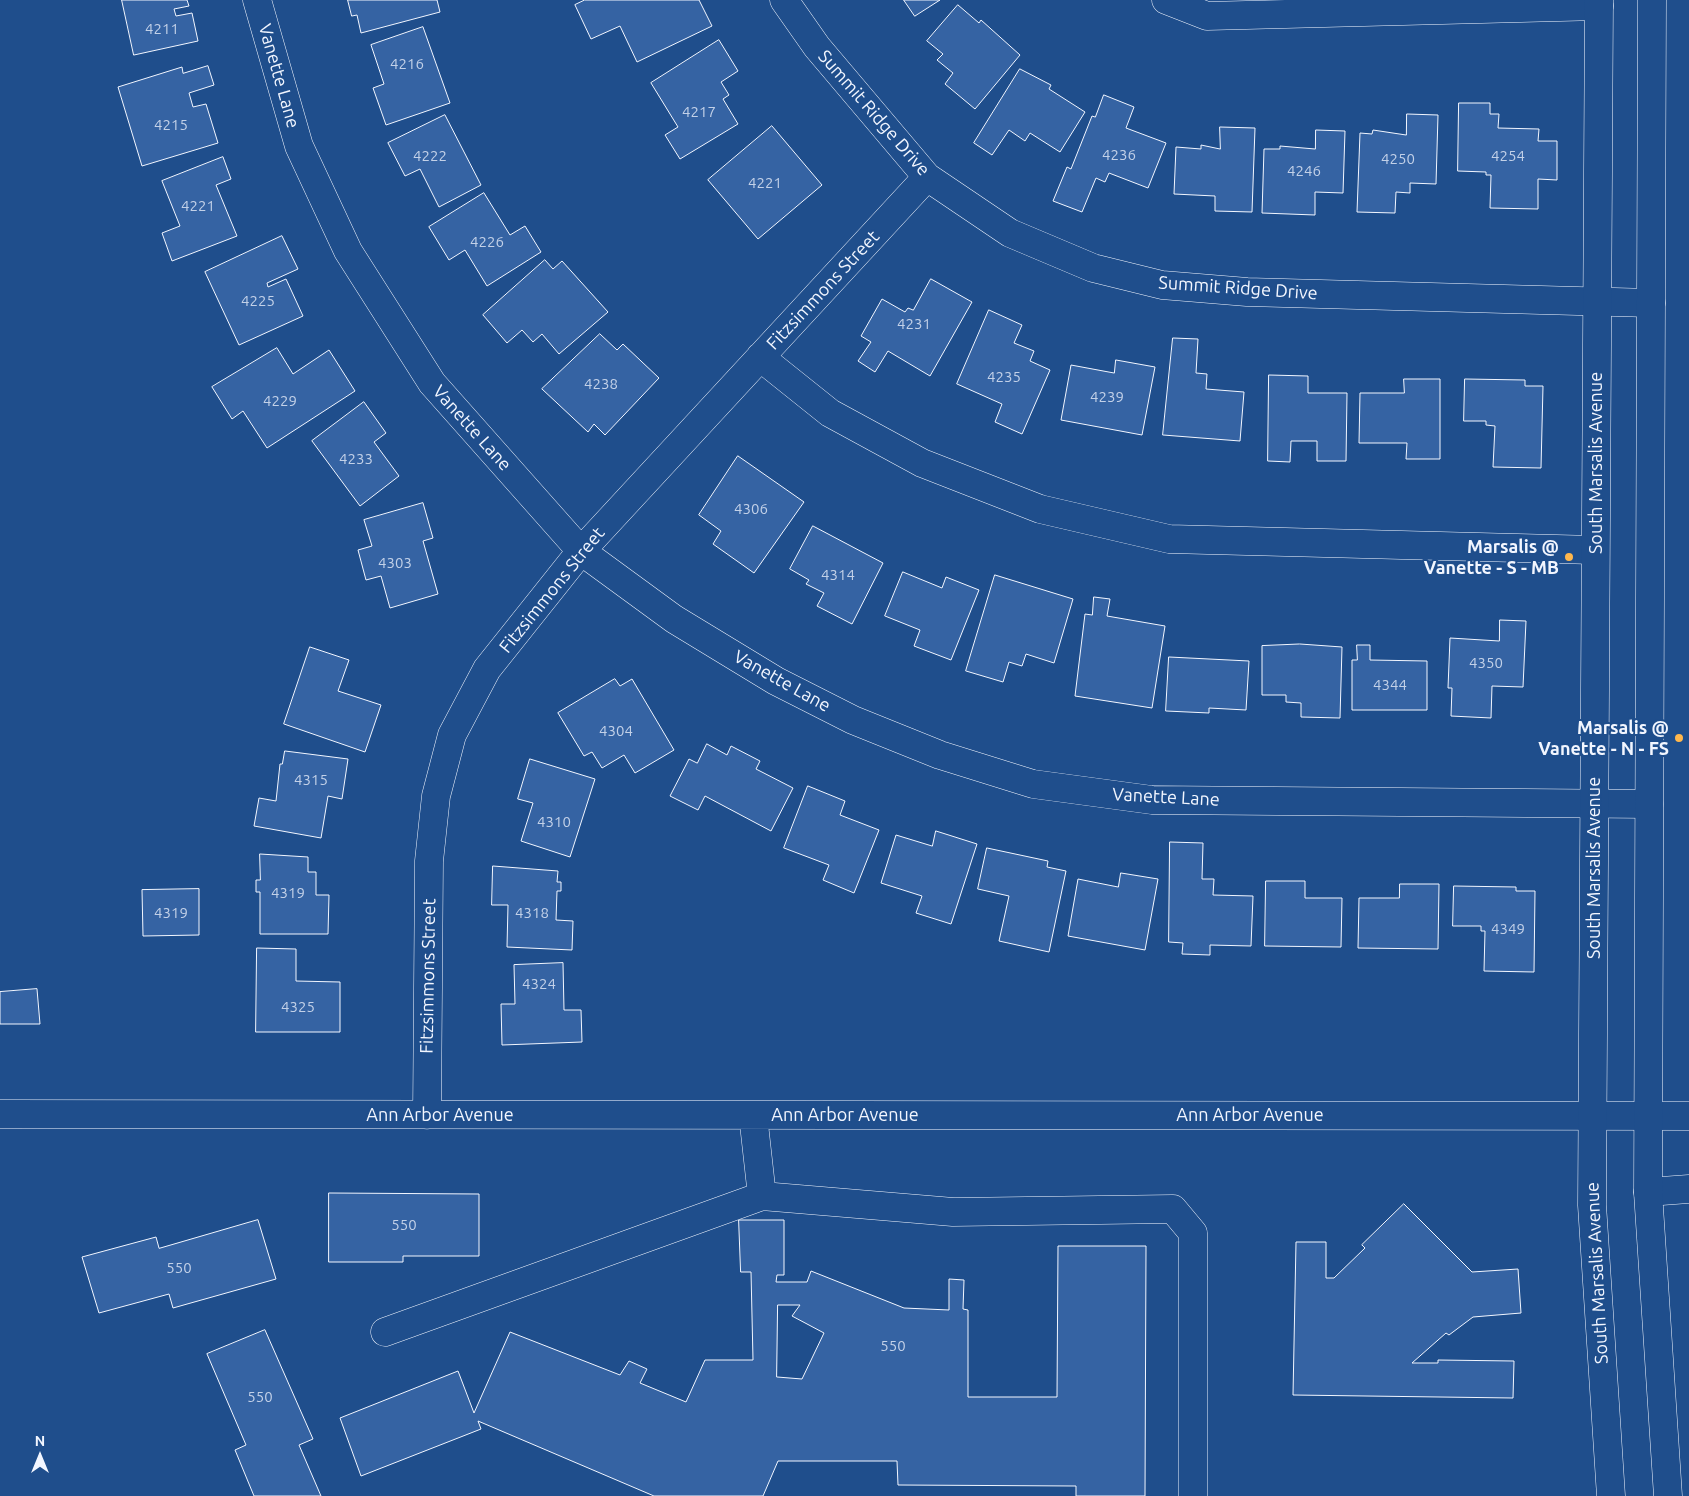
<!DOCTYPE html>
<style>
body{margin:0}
#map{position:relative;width:1689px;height:1496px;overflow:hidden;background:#1f4e8c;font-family:Ubuntu,sans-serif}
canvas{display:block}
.north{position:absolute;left:15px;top:1431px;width:50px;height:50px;-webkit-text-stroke:4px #1f4e8c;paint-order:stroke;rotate:0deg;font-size:14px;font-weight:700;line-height:20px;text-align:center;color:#f2f6ff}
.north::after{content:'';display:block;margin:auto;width:18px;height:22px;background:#f2f6ff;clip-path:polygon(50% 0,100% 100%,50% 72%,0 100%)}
</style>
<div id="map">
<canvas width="1689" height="1496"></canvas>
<div class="north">N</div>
</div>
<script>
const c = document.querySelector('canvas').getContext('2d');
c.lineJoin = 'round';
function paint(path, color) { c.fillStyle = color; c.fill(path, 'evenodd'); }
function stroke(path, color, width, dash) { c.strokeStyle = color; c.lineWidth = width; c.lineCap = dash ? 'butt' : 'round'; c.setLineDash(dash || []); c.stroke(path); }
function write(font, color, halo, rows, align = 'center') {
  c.font = font + ' Ubuntu,sans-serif'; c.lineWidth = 4; c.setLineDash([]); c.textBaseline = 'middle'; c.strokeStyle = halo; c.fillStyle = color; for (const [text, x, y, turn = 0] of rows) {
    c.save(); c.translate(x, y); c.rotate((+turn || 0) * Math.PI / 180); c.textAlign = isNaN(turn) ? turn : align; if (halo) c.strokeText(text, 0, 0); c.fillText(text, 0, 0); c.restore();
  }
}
const building = new Path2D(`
 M 122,0 L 187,0 L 189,6 L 174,9 L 176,16 L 192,13 L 198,41 L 134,55 Z
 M 348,0 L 437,0 L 440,12 L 361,33 L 357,15 L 352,16 Z
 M 585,0 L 699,0 L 712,26 L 637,62 L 620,26 L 591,39 L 575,5 Z
 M 904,0 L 940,0 L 915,16 Z
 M 958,5 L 979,23 L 981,20 L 1020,55 L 975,109 L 945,84 L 953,73 L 937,60 L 943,54 L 927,41 Z
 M 423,27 L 450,103 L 386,125 L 373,88 L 384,84 L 371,45 Z
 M 719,40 L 738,71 L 721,82 L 729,95 L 723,99 L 738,124 L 680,159 L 665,135 L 678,127 L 651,83 Z
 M 208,66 L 214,85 L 189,93 L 193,107 L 206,104 L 218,143 L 142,166 L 118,87 L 182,67 L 183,73 Z
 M 1020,69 L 1051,85 L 1049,89 L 1085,112 L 1060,152 L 1030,133 L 1025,141 L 1009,130 L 992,155 L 974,143 Z
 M 1104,95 L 1134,107 L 1126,128 L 1166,143 L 1148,188 L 1109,173 L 1105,182 L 1096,178 L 1082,212 L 1053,201 L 1067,167 L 1071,169 L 1092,116 L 1095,117 Z
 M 1459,103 L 1490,103 L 1490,114 L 1499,114 L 1498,128 L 1539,129 L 1538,141 L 1557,141 L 1557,180 L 1538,179 L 1538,209 L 1490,208 L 1491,175 L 1486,175 L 1486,172 L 1458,171 Z
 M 1407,114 L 1438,115 L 1436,184 L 1410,183 L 1410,193 L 1396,192 L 1395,213 L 1357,212 L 1360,133 L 1372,134 L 1373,130 L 1406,135 Z
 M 445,115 L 481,185 L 439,207 L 420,169 L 405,176 L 388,143 Z
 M 772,126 L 822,185 L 758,239 L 708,180 Z
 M 1220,127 L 1255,128 L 1252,212 L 1215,211 L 1215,196 L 1174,194 L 1176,147 L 1201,149 L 1201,145 L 1220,149 Z
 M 1316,130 L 1345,131 L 1343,193 L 1315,192 L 1315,215 L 1262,213 L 1264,149 L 1280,149 L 1280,146 L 1315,149 Z
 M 223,157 L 231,179 L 216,185 L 237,236 L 172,261 L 162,233 L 180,226 L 162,181 Z
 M 484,193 L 510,235 L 525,226 L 541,252 L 487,286 L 465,250 L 449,260 L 429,227 Z
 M 282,236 L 298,269 L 267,283 L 268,287 L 286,279 L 303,316 L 239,345 L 205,272 Z
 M 545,260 L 553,269 L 562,261 L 608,312 L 559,354 L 542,334 L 533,342 L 522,330 L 507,343 L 483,315 Z
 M 931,279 L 972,302 L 930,376 L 888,351 L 875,372 L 858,361 L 871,342 L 861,336 L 882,299 L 905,312 L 908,308 L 913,310 Z
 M 989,310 L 1022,325 L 1014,343 L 1034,351 L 1030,361 L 1050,370 L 1022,434 L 995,422 L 1002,404 L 957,384 Z
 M 600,334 L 617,350 L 623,344 L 659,378 L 605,435 L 594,424 L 588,432 L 542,389 Z
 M 1173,338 L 1198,339 L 1196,373 L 1207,374 L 1206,389 L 1244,392 L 1240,441 L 1163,435 Z
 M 277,348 L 293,374 L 329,350 L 355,391 L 267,448 L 243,411 L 232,419 L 212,387 Z
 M 1116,360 L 1155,367 L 1142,435 L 1061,420 L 1071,365 L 1114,373 Z
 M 1269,375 L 1308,376 L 1308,393 L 1347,393 L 1346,461 L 1317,461 L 1317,441 L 1291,441 L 1290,462 L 1268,461 Z
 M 1404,379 L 1440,379 L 1440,459 L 1406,459 L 1407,443 L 1359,443 L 1360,393 L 1404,393 Z
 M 1465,379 L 1525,380 L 1525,386 L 1543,386 L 1541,468 L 1493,467 L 1495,426 L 1486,425 L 1486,421 L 1464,421 Z
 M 364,402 L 386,433 L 374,442 L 399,476 L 360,506 L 312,441 Z
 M 738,456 L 804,502 L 754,573 L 713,544 L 721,531 L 699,515 Z
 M 423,503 L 433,538 L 423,541 L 438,594 L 390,608 L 381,576 L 366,580 L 358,550 L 372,546 L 364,520 Z
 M 813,526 L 883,563 L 852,624 L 817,606 L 824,593 L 806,584 L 809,580 L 790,569 Z
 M 903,572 L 942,588 L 946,577 L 979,590 L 951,660 L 914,646 L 920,630 L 885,616 Z
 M 995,575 L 1073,599 L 1054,663 L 1026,654 L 1022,666 L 1009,662 L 1003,682 L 966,671 Z
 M 1094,597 L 1110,599 L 1107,616 L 1165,626 L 1152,708 L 1075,696 L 1085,614 L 1092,615 Z
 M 1500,620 L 1526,621 L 1523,687 L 1492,686 L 1491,718 L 1451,716 L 1452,688 L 1448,688 L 1450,638 L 1499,641 Z
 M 1300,644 L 1342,647 L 1340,718 L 1301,717 L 1301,703 L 1286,702 L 1286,695 L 1262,695 L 1262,646 Z
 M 1357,645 L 1370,645 L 1370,660 L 1427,661 L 1427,710 L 1352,710 L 1352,660 L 1357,660 Z
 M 310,647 L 349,660 L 338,691 L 381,705 L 365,752 L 284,724 Z
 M 1169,657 L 1249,661 L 1246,710 L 1209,708 L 1209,713 L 1166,711 Z
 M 615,679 L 620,686 L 632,679 L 674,750 L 635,773 L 624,755 L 602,768 L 592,752 L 584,756 L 558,713 Z
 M 707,744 L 727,755 L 731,746 L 760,761 L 756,769 L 793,788 L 771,831 L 705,796 L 698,810 L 670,796 L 689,759 L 697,763 Z
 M 285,751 L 348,759 L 342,799 L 328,796 L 321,838 L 254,826 L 259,798 L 276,801 L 280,764 L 282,764 Z
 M 530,759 L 595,779 L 570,857 L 521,841 L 533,803 L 518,799 Z
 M 808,786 L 845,801 L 840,815 L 879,830 L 854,893 L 823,880 L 829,865 L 784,848 Z
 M 936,831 L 977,844 L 951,924 L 916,913 L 922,896 L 881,883 L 896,835 L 932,846 Z
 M 1170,842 L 1203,843 L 1202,879 L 1214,879 L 1213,895 L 1253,896 L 1251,946 L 1210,945 L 1210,955 L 1182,954 L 1183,943 L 1169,942 Z
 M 987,848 L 1048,861 L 1047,867 L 1066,871 L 1049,952 L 999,941 L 1009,896 L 978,889 Z
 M 260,854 L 308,857 L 308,872 L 316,872 L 316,895 L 329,895 L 328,934 L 260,934 L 260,892 L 256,892 L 256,880 L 260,880 Z
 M 493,866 L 558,871 L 557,882 L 561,882 L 561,891 L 557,891 L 556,920 L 573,921 L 572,950 L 507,947 L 508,905 L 492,905 Z
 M 1121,873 L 1158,879 L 1145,950 L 1068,936 L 1078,879 L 1118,887 Z
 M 1266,881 L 1305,881 L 1305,898 L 1342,898 L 1341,947 L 1265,946 Z
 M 1400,884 L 1439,884 L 1438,949 L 1358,948 L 1359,898 L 1399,898 Z
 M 1454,886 L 1516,887 L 1516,891 L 1535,891 L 1534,972 L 1484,971 L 1485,931 L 1481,931 L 1481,926 L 1453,926 Z
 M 199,889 L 199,935 L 143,936 L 142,890 Z
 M 257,948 L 296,949 L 296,981 L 340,982 L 340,1032 L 256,1032 Z
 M 563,963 L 564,1010 L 581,1010 L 582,1042 L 502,1045 L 501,1004 L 515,1004 L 514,965 Z
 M 37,989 L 40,1024 L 0,1024 L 0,992 Z
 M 329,1193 L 479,1194 L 479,1256 L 403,1256 L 403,1262 L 329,1262 Z
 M 1404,1204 L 1472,1272 L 1518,1269 L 1521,1313 L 1473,1317 L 1449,1335 L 1446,1333 L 1412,1363 L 1438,1363 L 1438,1360 L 1514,1361 L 1513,1398 L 1293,1395 L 1296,1242 L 1326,1242 L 1326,1278 L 1334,1278 L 1365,1248 L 1362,1245 Z
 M 258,1220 L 276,1279 L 173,1308 L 169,1294 L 99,1313 L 82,1257 L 156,1237 L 159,1248 Z
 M 739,1220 L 784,1220 L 784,1275 L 777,1275 L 776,1282 L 807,1282 L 811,1271 L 904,1308 L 949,1310 L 949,1279 L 964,1280 L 963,1309 L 968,1310 L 968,1397 L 1057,1397 L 1058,1246 L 1146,1246 L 1145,1496 L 1076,1496 L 1076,1486 L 898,1485 L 897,1461 L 778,1461 L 763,1496 L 654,1496 L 478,1421 L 481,1429 L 361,1476 L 340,1418 L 458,1371 L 474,1413 L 510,1332 L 620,1375 L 629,1361 L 647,1369 L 640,1383 L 686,1402 L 705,1360 L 753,1360 L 751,1272 L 741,1272 ZM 778,1305 L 800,1305 L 792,1316 L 824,1333 L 802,1379 L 777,1377 Z
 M 265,1330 L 313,1439 L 299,1445 L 321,1496 L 254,1496 L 235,1450 L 246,1445 L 207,1354 Z`);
const minor = new Path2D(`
 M 257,0 L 299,146 L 348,251 L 432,383 L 581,551 L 674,619 L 776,681 L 853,720 L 940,755 L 1033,784 L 1152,800 L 1649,804
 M 784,0 L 817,47 L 927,177 L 1010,233 L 1093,268 L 1162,285 L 1247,292 L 1651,303
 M 1166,0 L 1207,16 L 1599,6
 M 760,357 L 830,413 L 922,463 L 1040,509 L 1169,539 L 1595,550
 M 0,1114 L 1689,1116
 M 427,1115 L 429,861 L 436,796 L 452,735 L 487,669 L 581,551 L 927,177
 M 753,1115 L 762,1196 L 953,1212 L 1173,1209 L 1193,1233 L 1193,1496
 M 1648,1192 L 1689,1189
 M 385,1332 L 762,1196`);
const major = new Path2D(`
 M 1599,0 L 1592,1205 L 1611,1496
 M 1652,0 L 1648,1192 L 1668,1496`);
const markers = [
 [1569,557,5,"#ffb74d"],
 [1679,738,5,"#ffb74d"]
];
const numberNames = [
 ["4211",162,29],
 ["4216",407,64],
 ["4217",699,112],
 ["4215",171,125],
 ["4236",1119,155],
 ["4222",430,156],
 ["4254",1508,156],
 ["4250",1398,159],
 ["4246",1304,171],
 ["4221",765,183],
 ["4221",198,206],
 ["4226",487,242],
 ["4225",258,301],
 ["4231",914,324],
 ["4235",1004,377],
 ["4238",601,384],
 ["4239",1107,397],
 ["4229",280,401],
 ["4233",356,459],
 ["4306",751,509],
 ["4303",395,563],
 ["4314",838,575],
 ["4350",1486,663],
 ["4344",1390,685],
 ["4304",616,731],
 ["4315",311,780],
 ["4310",554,822],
 ["4319",288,893],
 ["4319",171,913],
 ["4318",532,913],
 ["4349",1508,929],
 ["4324",539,984],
 ["4325",298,1007],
 ["550",404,1225],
 ["550",179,1268],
 ["550",893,1346],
 ["550",260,1397]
];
const streetNames = [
 ["Vanette Lane",279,76,74],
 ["Summit Ridge Drive",874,113,49],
 ["Summit Ridge Drive",1238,288,4],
 ["Fitzsimmons Street",823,290,-47],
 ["Vanette Lane",472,428,48],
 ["South Marsalis Avenue",1596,463,-90],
 ["Fitzsimmons Street",552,590,-51],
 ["Vanette Lane",782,681,29],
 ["Vanette Lane",1166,797,3],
 ["South Marsalis Avenue",1594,868,-90],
 ["Fitzsimmons Street",428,976,-89],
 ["Ann Arbor Avenue",440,1115],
 ["Ann Arbor Avenue",845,1115],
 ["Ann Arbor Avenue",1250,1115],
 ["South Marsalis Avenue",1597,1273,-93]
];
const poiNames = [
 ["Marsalis @",1559,547],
 ["Vanette - S - MB",1559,568],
 ["Marsalis @",1669,728],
 ["Vanette - N - FS",1669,749]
];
paint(building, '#3563a3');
stroke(building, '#f2f6ff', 1);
stroke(minor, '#f2f6ff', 29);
stroke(major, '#f2f6ff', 29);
stroke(minor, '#1f4e8c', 28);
stroke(major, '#1f4e8c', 28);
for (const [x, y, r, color] of markers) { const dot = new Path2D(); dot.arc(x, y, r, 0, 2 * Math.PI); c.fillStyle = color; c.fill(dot); stroke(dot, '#1f4e8c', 2); }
write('15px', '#c3d1e8', null, numberNames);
write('18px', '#f2f6ff', '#1f4e8c', streetNames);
write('bold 18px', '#f2f6ff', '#1f4e8c', poiNames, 'right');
</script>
